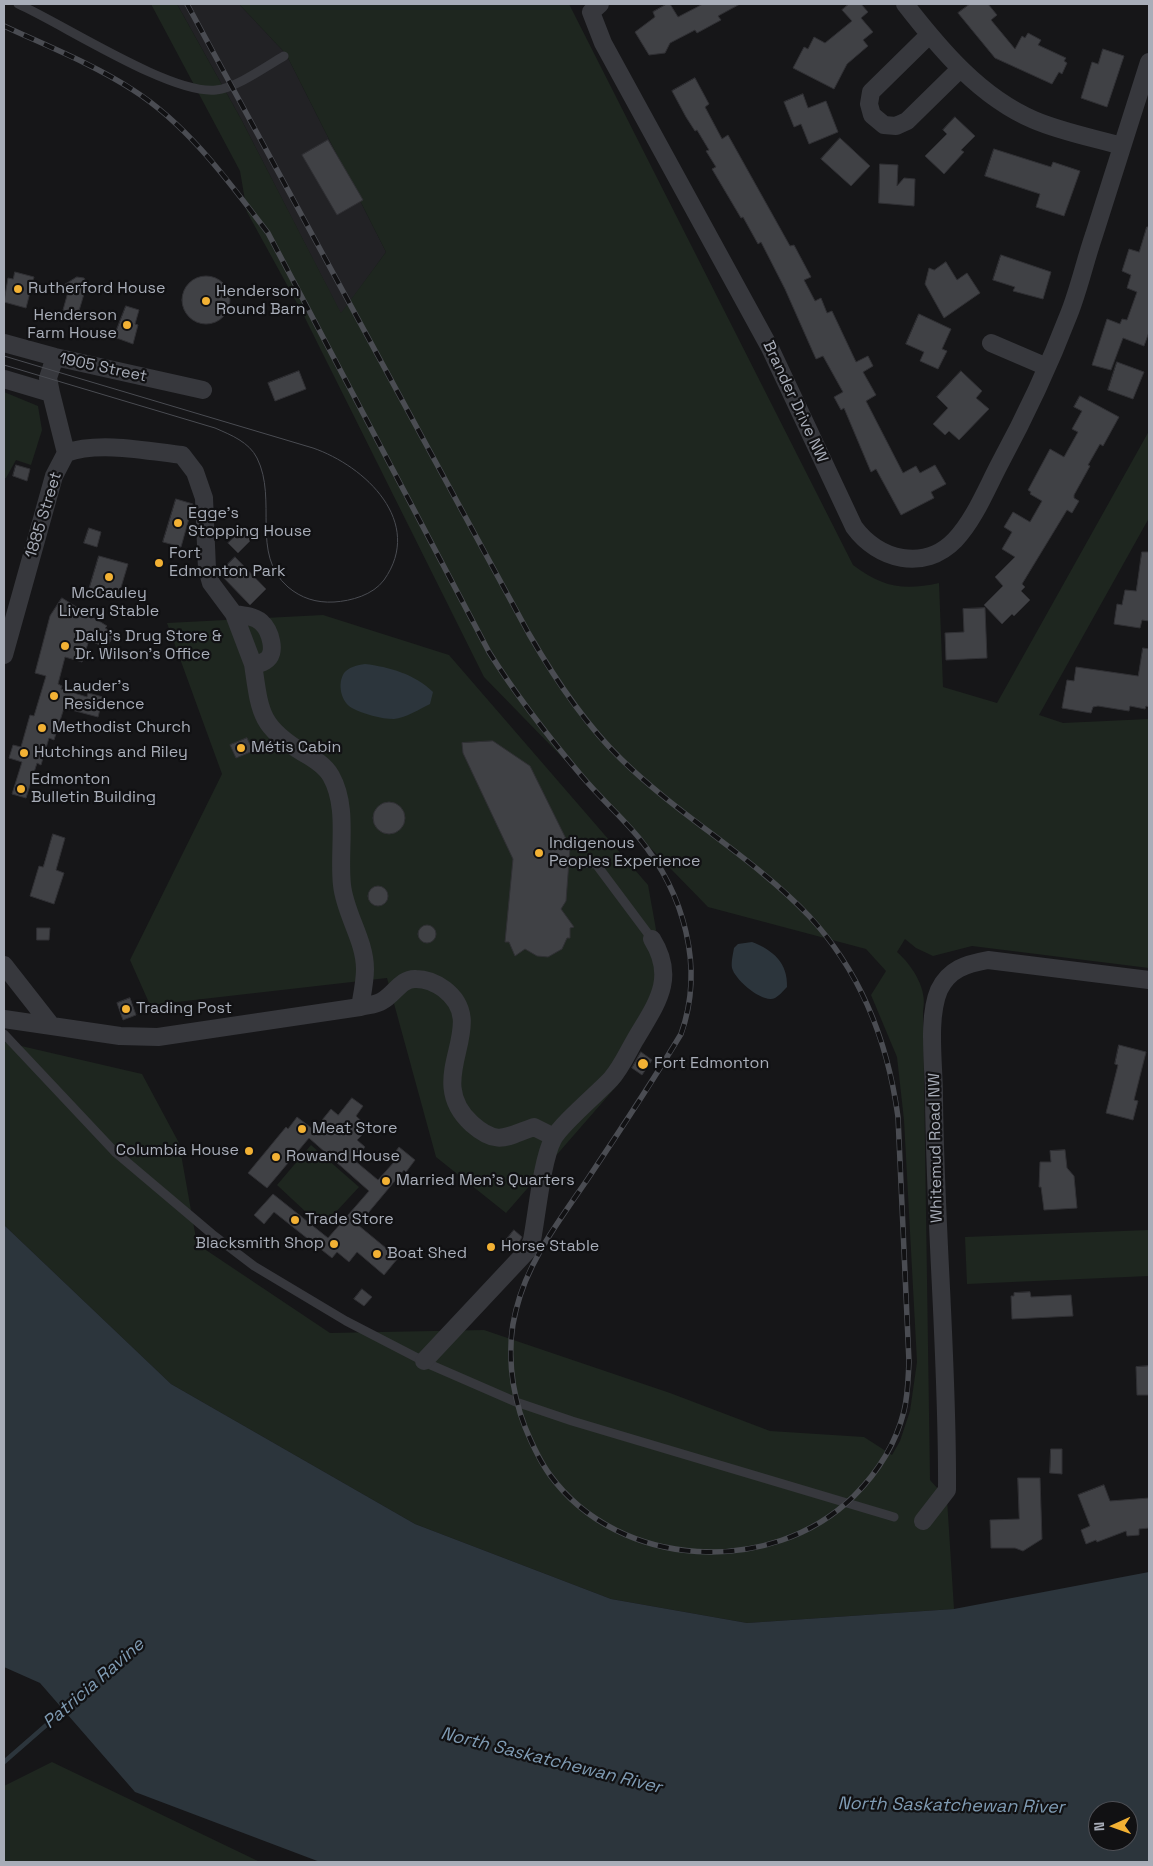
<!DOCTYPE html>
<meta charset="utf-8">
<style>
body{margin:0}
#map{position:relative;width:1153px;height:1866px;overflow:hidden;background:#161618;font-family:"Space Grotesk",sans-serif}
canvas{display:block}
.frame{position:absolute;inset:0;border:5px solid #a8adb8;pointer-events:none}
.north{position:absolute;left:1088px;top:1801px;width:50px;height:50px;box-sizing:border-box;background:#111113;border:1px solid #4d4f55;border-radius:50%;rotate:268deg;font-size:14px;font-weight:700;line-height:20px;text-align:center;color:#a8adb8}
.north::after{content:'';display:block;margin:auto;width:18px;height:22px;background:#f2b134;clip-path:polygon(50% 0,100% 100%,50% 72%,0 100%)}
</style>
<div id="map">
<canvas width="1153" height="1866"></canvas>
<div class="frame"></div>
<div class="north">N</div>
</div>
<script>
const c = document.querySelector('canvas').getContext('2d');
c.lineJoin = 'round';
function paint(path, color) { c.fillStyle = color; c.fill(path, 'evenodd'); }
function stroke(path, color, width, dash) { c.strokeStyle = color; c.lineWidth = width; c.lineCap = dash ? 'butt' : 'round'; c.setLineDash(dash || []); c.stroke(path); }
function write(font, color, halo, rows, align = 'center') {
  c.font = font + ' "Space Grotesk",sans-serif'; c.lineWidth = 4.5; c.setLineDash([]); c.textBaseline = 'middle'; c.strokeStyle = halo; c.fillStyle = color; for (const [text, x, y, turn = 0] of rows) {
    c.save(); c.translate(x, y); c.rotate((+turn || 0) * Math.PI / 180); c.textAlign = isNaN(turn) ? turn : align; if (halo) c.strokeText(text, 0, 0); c.fillText(text, 0, 0); c.restore();
  }
}
const built = new Path2D(`
 M 177,4 L 239,4 L 286,54 L 386,252 L 341,314 L 241,119 Z`);
const green = new Path2D(`
 M 151,4 L 177,4 L 241,119 L 341,313 L 386,252 L 286,54 L 239,4 L 569,4 L 853,565 C 882,587 903,591 939,583 L 943,687 L 997,703 L 1149,431 L 1149,518 L 1039,715 L 1063,723 L 1149,719 L 1149,968 L 972,946 L 933,956 L 916,948 L 905,939 L 897,952 C 913,966 928,990 923,1011 L 930,1480 L 947,1499 L 954,1609 L 747,1623 L 611,1599 L 415,1524 L 171,1384 L 4,1225 L 4,1042 L 142,1074 L 179,1143 L 197,1244 L 330,1333 L 484,1330 L 670,1393 L 770,1431 L 864,1437 L 892,1455 L 900,1441 L 910,1411 L 917,1362 L 904,1120 L 897,1057 L 871,995 L 886,971 L 866,949 L 708,907 L 484,677 L 303,314 L 247,212 L 240,171 Z
 M 4,392 L 38,406 L 42,430 L 31,465 L 16,460 L 6,478 L 4,478 Z
 M 323,615 L 449,655 L 648,885 L 657,935 L 657,978 L 621,1081 L 506,1213 L 436,1157 L 387,978 L 150,1005 L 130,960 L 222,774 L 167,623 Z
 M 311,1145 L 359,1187 L 322,1227 L 277,1185 Z
 M 1149,1230 L 1149,1276 L 967,1284 L 965,1237 Z
 M 52,1762 L 260,1862 L 4,1862 L 4,1786 Z`);
const water = new Path2D(`
 M 365,664 C 389,667 415,674 433,692 L 430,704 C 420,709 405,718 394,719 C 381,719 363,714 352,708 C 341,702 337,684 344,673 C 349,667 357,665 365,664 Z
 M 752,942 C 773,950 788,963 787,987 C 784,990 779,996 775,998 C 763,1004 735,980 732,968 C 731,962 733,954 734,948 L 738,944 Z
 M 4,1225 L 171,1384 L 415,1524 L 611,1599 L 747,1623 L 954,1609 L 1149,1572 L 1149,1862 L 320,1862 L 135,1792 L 40,1683 L 4,1667 ZM 1098,1811 L 1128,1811 L 1128,1841 L 1098,1841 Z`);
const stream = new Path2D(`
 M 4,1762 L 67,1707`);
const building = new Path2D(`
 M 667,4 L 670,4 L 678,17 L 703,4 L 740,4 L 718,16 L 721,20 L 697,33 L 695,30 L 670,43 L 665,53 L 649,55 L 635,32 L 655,17 L 653,12 Z
 M 849,4 L 861,4 L 868,12 L 861,18 L 873,32 L 863,40 L 868,46 L 847,64 L 834,89 L 793,68 L 804,47 L 808,49 L 814,37 L 825,43 L 852,21 L 842,10 Z
 M 970,4 L 988,4 L 997,15 L 991,20 L 1015,49 L 1022,36 L 1025,38 L 1028,33 L 1041,40 L 1038,45 L 1066,58 L 1064,61 L 1067,63 L 1062,74 L 1059,72 L 1052,84 L 995,58 L 958,13 Z
 M 1103,49 L 1124,56 L 1107,107 L 1081,98 L 1092,62 L 1098,64 Z
 M 695,78 L 709,104 L 705,107 L 722,139 L 728,135 L 790,246 L 794,245 L 811,277 L 804,280 L 815,301 L 821,298 L 827,313 L 832,311 L 856,362 L 868,356 L 873,366 L 863,372 L 876,395 L 866,401 L 903,473 L 916,466 L 920,473 L 935,465 L 946,484 L 931,492 L 934,498 L 901,515 L 876,469 L 871,472 L 844,408 L 841,410 L 834,397 L 843,392 L 823,356 L 816,359 L 785,289 L 761,242 L 758,244 L 743,217 L 741,218 L 712,169 L 716,167 L 706,151 L 709,150 L 697,130 L 695,131 L 686,117 L 672,91 Z
 M 803,94 L 808,108 L 826,101 L 838,132 L 809,144 L 801,124 L 794,127 L 784,102 Z
 M 955,117 L 975,136 L 961,150 L 964,152 L 944,174 L 925,156 L 947,134 L 943,130 Z
 M 840,138 L 870,166 L 851,186 L 821,159 Z
 M 328,140 L 363,200 L 337,215 L 302,155 Z
 M 994,149 L 1051,167 L 1053,162 L 1080,171 L 1064,216 L 1036,207 L 1040,194 L 985,176 Z
 M 880,164 L 898,165 L 897,186 L 904,178 L 915,179 L 914,206 L 879,203 Z
 M 1147,227 L 1149,227 L 1149,332 L 1144,346 L 1123,338 L 1111,370 L 1092,365 L 1107,319 L 1120,324 L 1122,319 L 1127,320 L 1137,292 L 1127,288 L 1131,275 L 1122,271 L 1129,249 L 1139,252 Z
 M 1001,255 L 1051,272 L 1043,299 L 1013,291 L 1015,287 L 993,280 Z
 M 946,262 L 957,280 L 967,273 L 980,293 L 944,318 L 925,284 L 929,268 L 934,270 Z
 M 15,272 L 34,277 L 26,308 L 4,302 L 8,278 L 13,279 Z
 M182 300a24 24 0 1 1 48 0a24 24 0 1 1-48 0Z
 M 77,277 L 84,278 L 87,284 L 78,314 L 63,310 L 68,292 L 58,289 Z
 M 126,306 L 139,310 L 135,324 L 138,325 L 133,344 L 114,337 Z
 M 919,314 L 951,329 L 942,349 L 947,351 L 938,369 L 920,361 L 924,352 L 906,344 Z
 M 1117,362 L 1144,372 L 1133,399 L 1108,390 Z
 M 299,371 L 306,389 L 275,401 L 268,383 Z
 M 961,371 L 982,391 L 976,398 L 989,409 L 959,440 L 949,431 L 945,435 L 933,424 L 948,408 L 937,397 Z
 M 1080,396 L 1119,417 L 1103,446 L 1100,444 L 1088,465 L 1090,466 L 1074,495 L 1074,498 L 1079,501 L 1072,513 L 1067,510 L 1022,584 L 1025,587 L 1021,591 L 1030,600 L 1014,616 L 1012,614 L 1002,624 L 984,605 L 1003,586 L 995,577 L 1015,557 L 1002,549 L 1012,532 L 1004,527 L 1013,512 L 1030,522 L 1042,501 L 1030,494 L 1031,492 L 1028,490 L 1050,449 L 1064,457 L 1078,432 L 1072,429 L 1082,411 L 1074,407 Z
 M 16,465 L 30,469 L 27,481 L 13,476 Z
 M 176,499 L 193,504 L 181,547 L 163,542 Z
 M 89,528 L 101,532 L 97,547 L 84,543 Z
 M 242,530 L 251,540 L 238,553 L 228,543 Z
 M 1142,552 L 1149,552 L 1149,621 L 1142,620 L 1140,628 L 1114,624 L 1117,604 L 1122,605 L 1125,590 L 1136,591 Z
 M 99,556 L 128,564 L 119,594 L 103,589 L 100,597 L 88,593 Z
 M 235,557 L 266,589 L 250,605 L 219,573 Z
 M 62,598 L 107,626 L 105,628 L 115,634 L 106,648 L 89,640 L 82,662 L 65,657 L 58,684 L 62,686 L 61,689 L 87,697 L 88,693 L 103,697 L 98,717 L 64,708 L 54,740 L 49,738 L 41,765 L 37,763 L 26,798 L 12,794 L 22,762 L 9,758 L 13,745 L 21,747 L 30,715 L 34,716 L 46,676 L 35,673 L 50,616 Z
 M 985,608 L 987,658 L 946,660 L 945,633 L 964,632 L 963,609 Z
 M 1143,648 L 1149,649 L 1149,707 L 1146,706 L 1145,709 L 1130,706 L 1129,711 L 1098,706 L 1093,707 L 1091,713 L 1062,708 L 1067,680 L 1074,681 L 1076,667 L 1138,676 Z
 M 247,738 L 253,751 L 236,758 L 230,745 Z
 M 493,741 L 530,766 L 570,847 L 566,901 L 561,909 L 574,927 L 570,928 L 570,938 L 567,938 L 562,949 L 548,957 L 537,956 L 525,949 L 515,956 L 509,942 L 505,942 L 513,859 L 463,753 L 462,743 Z
 M373 818a16 16 0 1 1 32 0a16 16 0 1 1-32 0Z
 M 53,834 L 65,838 L 56,870 L 64,873 L 54,904 L 30,896 L 39,866 L 43,867 Z
 M368 896a10 10 0 1 1 20 0a10 10 0 1 1-20 0Z
 M418 934a9 9 0 1 1 18 0a9 9 0 1 1-18 0Z
 M 37,928 L 50,928 L 49,940 L 37,940 Z
 M 130,998 L 136,1015 L 123,1020 L 117,1003 Z
 M 1119,1045 L 1146,1052 L 1134,1100 L 1138,1101 L 1133,1120 L 1106,1113 L 1118,1065 L 1115,1064 Z
 M 641,1052 L 652,1060 L 642,1075 L 632,1068 Z
 M 352,1098 L 363,1106 L 356,1116 L 369,1128 L 357,1140 L 365,1147 L 354,1160 L 378,1180 L 394,1162 L 390,1159 L 399,1147 L 415,1160 L 406,1172 L 404,1170 L 358,1225 L 398,1258 L 384,1275 L 357,1252 L 349,1262 L 337,1252 L 332,1258 L 274,1212 L 264,1224 L 254,1215 L 273,1194 L 328,1238 L 369,1191 L 309,1138 L 267,1188 L 248,1173 L 286,1127 L 288,1129 L 297,1117 L 314,1130 L 331,1109 L 338,1115 Z
 M 1065,1150 L 1067,1168 L 1074,1176 L 1077,1208 L 1044,1210 L 1041,1187 L 1039,1187 L 1040,1162 L 1051,1162 L 1050,1151 Z
 M 514,1230 L 522,1237 L 516,1247 L 506,1240 Z
 M 362,1289 L 372,1297 L 364,1306 L 354,1299 Z
 M 1030,1292 L 1031,1297 L 1071,1295 L 1073,1316 L 1012,1319 L 1011,1296 L 1014,1296 L 1014,1293 Z
 M 1149,1366 L 1149,1395 L 1137,1395 L 1136,1367 Z
 M 1051,1449 L 1062,1449 L 1062,1474 L 1050,1473 Z
 M 1018,1478 L 1040,1478 L 1042,1539 L 1023,1551 L 1015,1548 L 991,1548 L 990,1520 L 1019,1519 Z
 M 1104,1485 L 1110,1501 L 1149,1498 L 1149,1528 L 1139,1529 L 1139,1535 L 1127,1536 L 1126,1531 L 1097,1542 L 1096,1540 L 1086,1544 L 1081,1530 L 1090,1526 L 1078,1495 Z`);
const service = new Path2D(`
 M 18,4 C 63,24 171,95 216,90 C 236,88 265,67 284,56
 M 580,863 L 596,864 L 652,939
 M 4,1034 L 115,1152 L 212,1234 L 254,1266 L 346,1321 L 431,1365 L 516,1402 L 572,1421 L 894,1517`);
const minor = new Path2D(`
 M 600,4 L 591,12 L 603,43 L 770,348 L 854,527 C 878,560 924,572 955,540 C 974,520 986,490 999,465 C 1025,417 1049,366 1069,314 C 1079,289 1085,261 1094,235 C 1112,177 1131,120 1149,62
 M 905,4 C 940,49 980,97 1034,120 C 1062,132 1094,138 1122,146
 M 929,35 L 871,92 L 869,104 L 872,115 L 884,125 L 896,126 L 907,121 L 960,69
 M 4,343 L 55,357 L 203,390
 M 991,343 L 1047,367
 M 4,379 L 51,393 L 66,453
 M 51,393 L 48,378 L 55,357
 M 4,655 L 54,476 L 66,453 C 98,441 148,451 182,455 L 195,472 L 204,498 L 207,569 L 211,583 L 234,614 L 253,664 C 257,664 262,663 265,661 C 278,654 270,630 261,622 C 254,616 243,615 234,614
 M 253,664 C 260,711 259,726 302,752 C 313,758 325,765 331,776 C 349,808 338,850 342,885 C 345,914 365,940 365,969 C 365,982 362,995 360,1007
 M 4,965 L 51,1025
 M 4,1019 L 120,1036 L 158,1037 L 360,1007 C 367,1005 376,1005 382,1001 C 394,995 401,978 416,979 C 426,979 437,984 444,989 C 493,1026 420,1077 472,1124 C 498,1147 507,1136 534,1127 L 554,1137
 M 424,1361 L 528,1250 L 532,1240 C 537,1214 542,1160 553,1139 C 561,1124 598,1093 611,1079 C 621,1068 628,1052 635,1040 C 656,1004 677,979 652,939
 M 923,1521 L 947,1490 C 948,1359 935,1227 934,1096 C 934,1066 927,1018 939,990 C 949,969 966,964 988,960 L 1149,980`);
const tram = new Path2D(`
 M 4,356 L 313,448 C 365,466 425,522 384,580 C 373,595 351,601 334,602 C 316,603 301,598 288,587 C 250,554 278,500 257,458 C 249,442 231,435 215,428 L 4,365`);
const rail = new Path2D(`
 M 4,26 C 47,46 93,64 133,90 C 188,125 229,182 268,233 L 489,652 C 516,695 547,735 580,774 C 599,797 621,816 639,838 C 684,893 705,967 681,1034 C 651,1084 619,1132 587,1180 C 559,1221 528,1261 516,1310 C 506,1348 511,1391 525,1427 C 532,1444 539,1460 550,1475 C 619,1570 772,1577 854,1496 C 877,1473 896,1443 904,1411 C 908,1395 908,1379 909,1362 L 898,1117 C 888,1043 861,972 809,916 C 753,857 679,816 621,759 C 584,723 555,679 529,634 L 187,4`);
const markers = [
 [18,289,5,"#f2b134"],
 [206,301,5,"#f2b134"],
 [127,325,5,"#f2b134"],
 [178,523,5,"#f2b134"],
 [159,563,5,"#f2b134"],
 [109,577,5,"#f2b134"],
 [65,646,5,"#f2b134"],
 [54,696,5,"#f2b134"],
 [42,728,5,"#f2b134"],
 [241,748,5,"#f2b134"],
 [24,753,5,"#f2b134"],
 [21,789,5,"#f2b134"],
 [539,853,5,"#f2b134"],
 [126,1009,5,"#f2b134"],
 [643,1064,6,"#f2b134"],
 [302,1129,5,"#f2b134"],
 [249,1151,5,"#f2b134"],
 [276,1157,5,"#f2b134"],
 [386,1181,5,"#f2b134"],
 [295,1220,5,"#f2b134"],
 [334,1244,5,"#f2b134"],
 [491,1247,5,"#f2b134"],
 [377,1254,5,"#f2b134"]
];
const poiNames = [
 ["Rutherford House",28,289],
 ["Henderson",216,292],
 ["Round Barn",216,310],
 ["Henderson",117,316,"right"],
 ["Farm House",117,334,"right"],
 ["Egge's",188,514],
 ["Stopping House",188,532],
 ["Fort",169,554],
 ["Edmonton Park",169,572],
 ["McCauley",109,594,"center"],
 ["Livery Stable",109,612,"center"],
 ["Daly's Drug Store &",75,637],
 ["Dr. Wilson's Office",75,655],
 ["Lauder's",64,687],
 ["Residence",64,705],
 ["Methodist Church",52,728],
 ["Métis Cabin",251,748],
 ["Hutchings and Riley",34,753],
 ["Edmonton",31,780],
 ["Bulletin Building",31,798],
 ["Indigenous",549,844],
 ["Peoples Experience",549,862],
 ["Trading Post",136,1009],
 ["Fort Edmonton",654,1064],
 ["Meat Store",312,1129],
 ["Columbia House",239,1151,"right"],
 ["Rowand House",286,1157],
 ["Married Men's Quarters",396,1181],
 ["Trade Store",305,1220],
 ["Blacksmith Shop",324,1244,"right"],
 ["Horse Stable",501,1247],
 ["Boat Shed",387,1254]
];
const streetNames = [
 ["1905 Street",103,368,12],
 ["Brander Drive NW",795,402,65],
 ["1885 Street",44,515,-73],
 ["Whitemud Road NW",936,1148,-91]
];
const waterNames = [
 ["Patricia Ravine",94,1684,-41],
 ["North Saskatchewan River",551,1761,14],
 ["North Saskatchewan River",951,1806,1]
];
paint(built, '#222225');
paint(green, '#1e261f');
paint(water, '#2c353c');
stroke(stream, '#2c353c', 4.5);
paint(building, '#404145');
stroke(building, '#303034', 1);
stroke(service, '#37383d', 9);
stroke(minor, '#37383d', 18);
stroke(tram, '#4a4c52', 1);
stroke(rail, '#4a4c52', 5.5);
stroke(rail, '#111113', 4, [11]);
for (const [x, y, r, color] of markers) { const dot = new Path2D(); dot.arc(x, y, r, 0, 2 * Math.PI); c.fillStyle = color; c.fill(dot); stroke(dot, '#111113', 2); }
write('16px', '#a8adb8', '#111113', poiNames, 'left');
write('16px', '#a8adb8', '#111113', streetNames);
write('italic 18px', '#7f9bb3', '#111113', waterNames);
</script>
